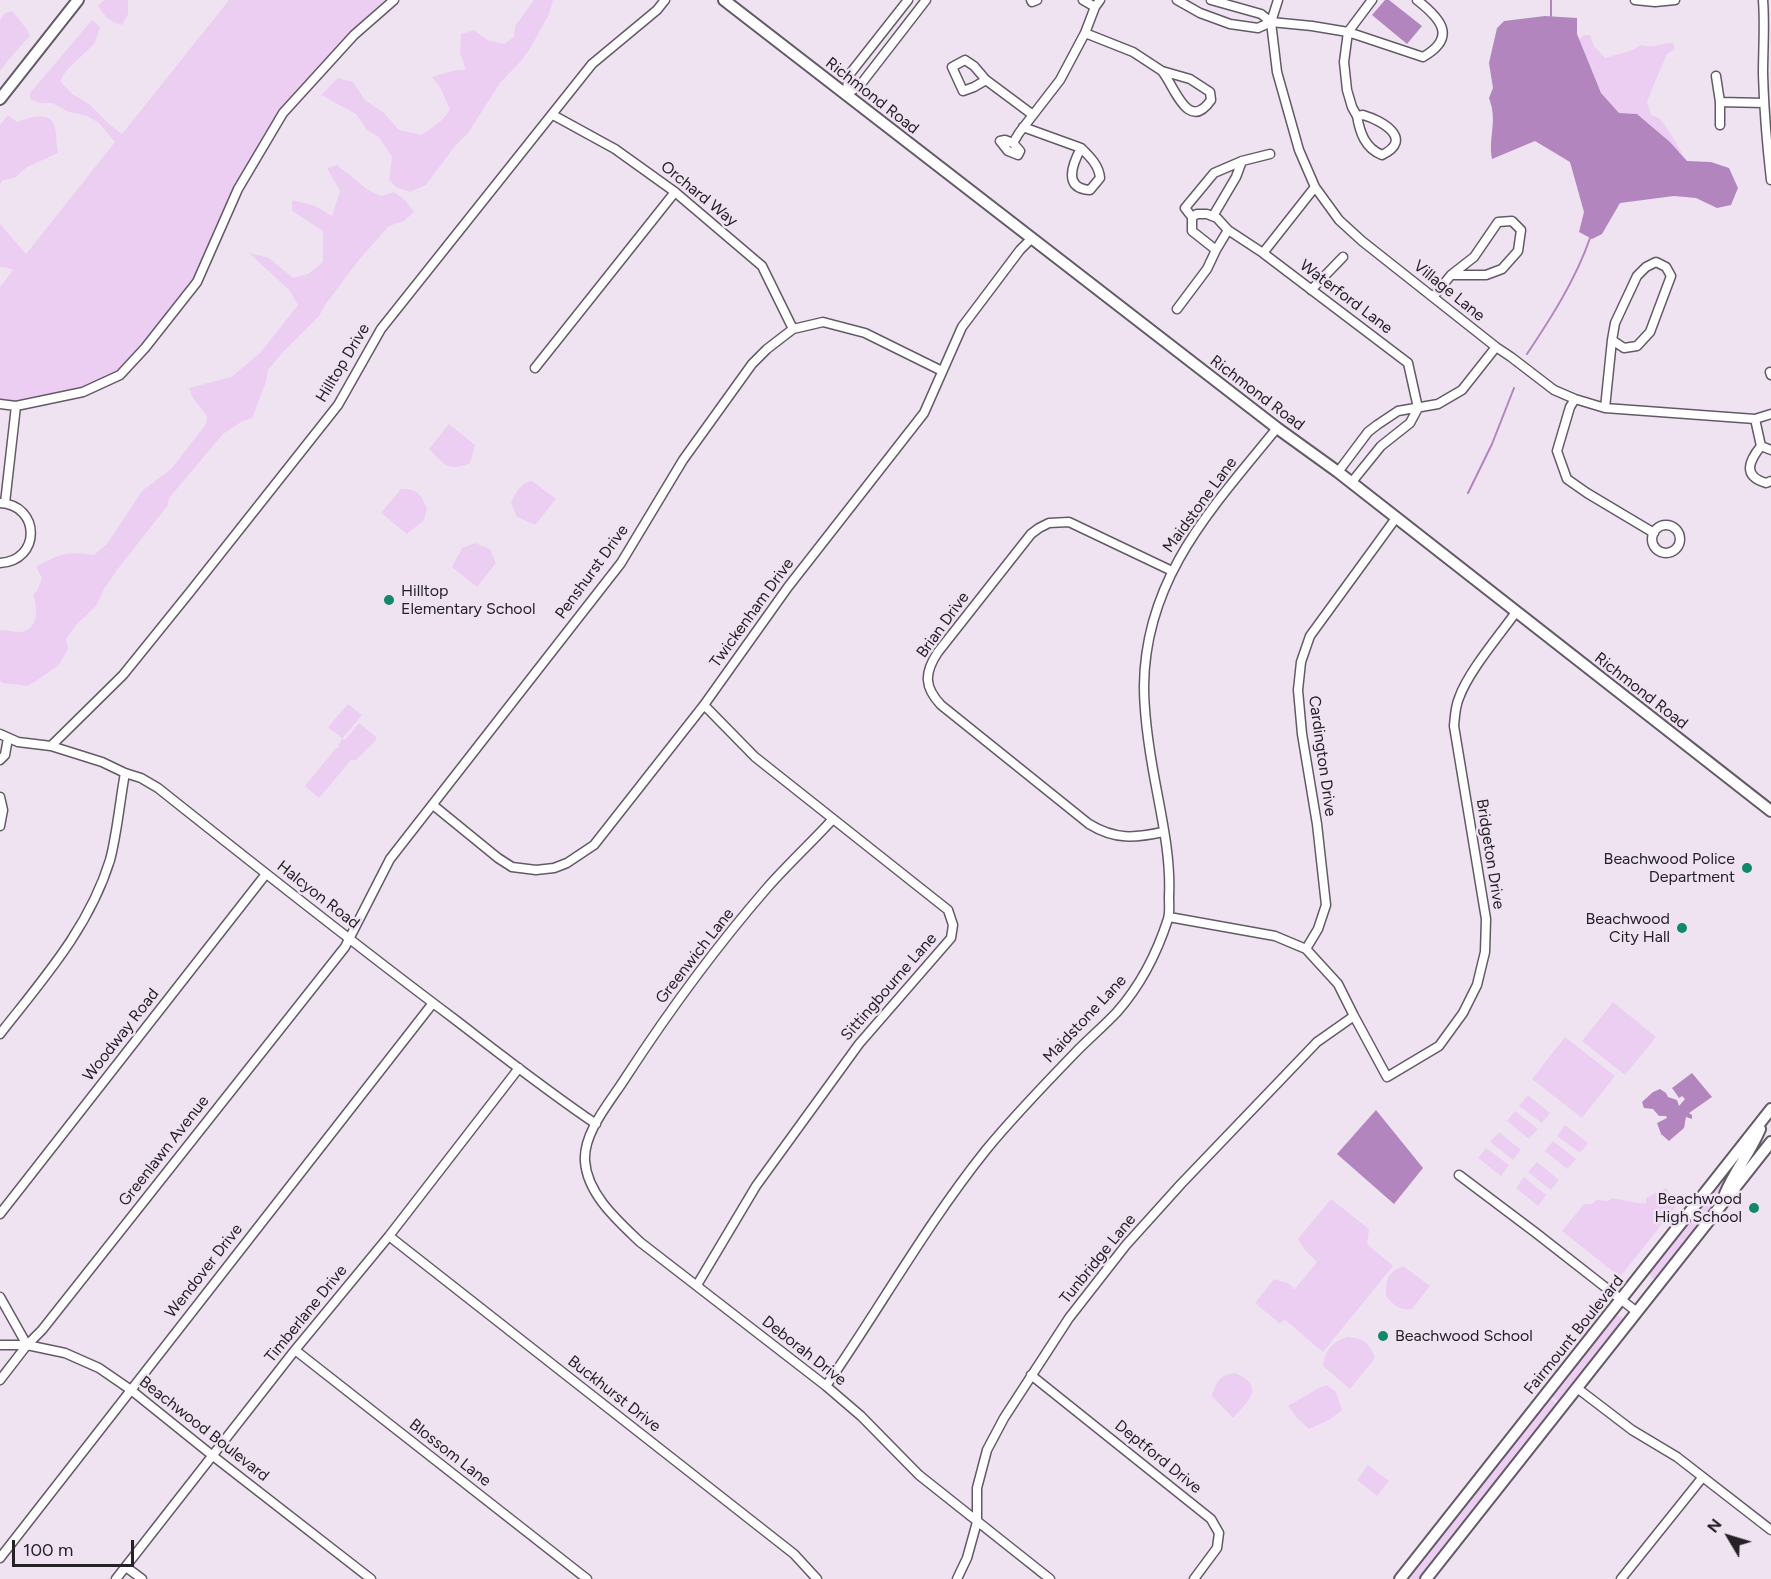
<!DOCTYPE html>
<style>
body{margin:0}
#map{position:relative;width:1771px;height:1579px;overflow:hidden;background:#efe3f2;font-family:Figtree,sans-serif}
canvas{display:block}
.north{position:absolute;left:1699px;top:1507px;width:60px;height:60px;-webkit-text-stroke:4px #efe3f2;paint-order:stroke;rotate:308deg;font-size:16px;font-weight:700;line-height:24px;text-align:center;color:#252127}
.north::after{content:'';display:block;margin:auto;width:21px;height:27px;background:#252127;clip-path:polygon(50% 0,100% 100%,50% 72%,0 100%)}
.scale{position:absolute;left:12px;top:1540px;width:122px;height:27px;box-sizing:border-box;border:3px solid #252127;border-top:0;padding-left:8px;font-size:18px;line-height:21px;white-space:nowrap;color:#252127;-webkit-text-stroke:4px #efe3f2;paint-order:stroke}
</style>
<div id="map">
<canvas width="1771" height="1579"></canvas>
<div class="north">N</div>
<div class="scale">100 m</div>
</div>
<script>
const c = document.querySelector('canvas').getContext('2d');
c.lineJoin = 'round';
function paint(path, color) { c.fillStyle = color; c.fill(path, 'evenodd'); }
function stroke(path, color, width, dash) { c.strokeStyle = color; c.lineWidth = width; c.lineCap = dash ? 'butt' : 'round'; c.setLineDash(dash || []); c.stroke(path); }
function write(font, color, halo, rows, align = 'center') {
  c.font = font + ' Figtree,sans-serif'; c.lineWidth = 5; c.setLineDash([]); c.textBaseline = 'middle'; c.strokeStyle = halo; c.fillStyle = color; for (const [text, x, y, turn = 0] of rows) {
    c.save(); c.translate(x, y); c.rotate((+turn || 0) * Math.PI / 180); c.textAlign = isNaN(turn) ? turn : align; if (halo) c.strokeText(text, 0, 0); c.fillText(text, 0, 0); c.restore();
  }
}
const green = new Path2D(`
 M 104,0 L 128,0 L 128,14 L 122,25 C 110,22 104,16 98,6 Z
 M 229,0 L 394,0 L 283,113 L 238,189 L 197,282 L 120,375 L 83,392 L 0,404 L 0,287 L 13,270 L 5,267 L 0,267 L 0,224 L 26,254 L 115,142 L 99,123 L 87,116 L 69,112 L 52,103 L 40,103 L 30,99 L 30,93 L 92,20 L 100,27 L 95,43 L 66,71 L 60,81 L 72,94 L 89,104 L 108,123 L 122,134 Z
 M 534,0 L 553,0 L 549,14 L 531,47 L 521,61 L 500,83 L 468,133 L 454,147 L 426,185 L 410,192 L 396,187 L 389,180 L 392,157 L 379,137 L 367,130 L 356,114 L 321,95 L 338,78 L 353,82 L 365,100 L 384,113 L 399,130 L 422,135 L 442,120 L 450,110 L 441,89 L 432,77 L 456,70 L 466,70 L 460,53 L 461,34 L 474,30 L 487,40 L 504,44 L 514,37 L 515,26 Z
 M 12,11 L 26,28 L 30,36 C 19,47 9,59 0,71 L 0,20 L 5,13 Z
 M 1584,35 L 1590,35 L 1594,46 L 1605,58 L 1633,50 L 1641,45 C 1656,49 1660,42 1673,43 L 1675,49 L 1667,54 L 1647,101 L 1651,115 C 1654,116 1657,117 1660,119 C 1664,123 1682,151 1683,156 L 1670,142 L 1637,114 L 1619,113 L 1601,93 L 1579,39 Z
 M 8,115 L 17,122 C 29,118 51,109 55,128 C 57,137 56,145 58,153 L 27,167 L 14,178 L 3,180 L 0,184 L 0,125 Z
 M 337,165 L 368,190 L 382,196 L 394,192 L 405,200 L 414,212 L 404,221 L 389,226 L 358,261 L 325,305 L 319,316 L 283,352 L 268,370 L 266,382 L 252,418 L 241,422 L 223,434 L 169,498 L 168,505 L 117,570 L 104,589 L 96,606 L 77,624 L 66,639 L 68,649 L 59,665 L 36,681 L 27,686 L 3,683 L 0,681 L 0,630 C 6,630 14,632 20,632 C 39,630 38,608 33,595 L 37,591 L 42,578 L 36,567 C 62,553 65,551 94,555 L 107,544 L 142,491 L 172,468 L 206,424 L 207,416 L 193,398 L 189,388 L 231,377 L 260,353 L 298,305 L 290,291 L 249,253 L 269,258 L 293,278 L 308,274 L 323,262 L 323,231 L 292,211 L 292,200 L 315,206 L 332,216 L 340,191 L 327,168 Z
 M 449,424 L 475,445 L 470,463 C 449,472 444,465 429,449 Z
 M 532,481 L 556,499 L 535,525 L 517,517 L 511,503 C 516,492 520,483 532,481 Z
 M 401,489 C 418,489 420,493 427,508 L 424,520 L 407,534 L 381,513 Z
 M 475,543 L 490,549 L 496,563 L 477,587 L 452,567 L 462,548 Z
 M 348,704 L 362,715 L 342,739 L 345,740 L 359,723 L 376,737 L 376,740 L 356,760 L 351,760 L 319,798 L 305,786 L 336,748 L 338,748 L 342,738 L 328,727 Z
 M 1613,1002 L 1656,1037 L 1625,1075 L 1582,1041 Z
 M 1565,1037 L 1615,1076 L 1582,1118 L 1532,1079 Z
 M 1528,1095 L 1550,1113 L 1542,1123 L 1519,1106 Z
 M 1515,1111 L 1538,1129 L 1529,1139 L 1507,1121 Z
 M 1565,1125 L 1588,1143 L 1580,1153 L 1557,1136 Z
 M 1499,1132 L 1521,1150 L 1513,1160 L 1490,1142 Z
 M 1553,1141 L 1576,1159 L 1567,1169 L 1545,1151 Z
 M 1748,1145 L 1750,1148 L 1726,1178 L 1706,1218 L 1656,1281 L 1647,1273 Z
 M 1486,1148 L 1509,1165 L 1501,1176 L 1478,1158 Z
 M 1537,1162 L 1559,1180 L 1551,1190 L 1528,1172 Z
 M 1524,1177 L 1546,1195 L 1538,1206 L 1516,1188 Z
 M 1666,1188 L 1677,1205 L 1620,1277 L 1562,1231 L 1584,1204 L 1592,1204 L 1597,1200 L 1608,1201 L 1612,1198 L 1638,1203 L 1646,1203 L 1646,1198 Z
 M 1331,1199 L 1369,1229 L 1367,1244 L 1393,1266 L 1323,1352 L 1285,1320 L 1279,1323 L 1255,1303 L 1274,1279 L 1290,1284 L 1294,1290 L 1317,1262 L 1305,1250 L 1298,1239 Z
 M 1403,1266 L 1430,1286 L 1412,1309 C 1399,1310 1394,1306 1386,1296 C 1386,1278 1387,1274 1403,1266 Z
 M 1615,1315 L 1622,1317 L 1623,1323 L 1560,1403 L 1550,1395 Z
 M 1348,1337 C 1364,1339 1369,1342 1375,1358 L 1350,1389 L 1323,1366 C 1326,1349 1331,1342 1348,1337 Z
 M 1235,1373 C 1266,1386 1249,1400 1233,1418 L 1212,1396 C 1216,1381 1220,1375 1235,1373 Z
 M 1327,1385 L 1336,1392 L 1342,1410 L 1329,1420 L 1309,1429 L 1297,1418 L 1288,1406 L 1319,1388 Z
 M 1548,1397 L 1558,1405 L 1421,1579 L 1405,1579 Z
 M 1368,1465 L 1389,1481 L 1377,1496 L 1357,1480 Z`);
const water = new Path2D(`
 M 1385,0 L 1389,0 L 1422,26 L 1407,44 L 1372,15 Z
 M 1545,16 L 1577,18 L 1577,34 L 1601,93 L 1619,113 L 1637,114 L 1670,142 L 1687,161 L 1711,162 L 1729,168 L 1738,188 L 1731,205 L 1717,208 L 1696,198 L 1674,196 L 1620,203 L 1602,234 L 1592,239 L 1579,232 L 1584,212 L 1570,162 L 1535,141 L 1492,159 C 1488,136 1498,122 1489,98 L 1493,88 L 1489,63 L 1497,28 L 1504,21 Z
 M 1692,1073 L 1712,1097 L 1689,1113 L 1692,1115 L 1692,1119 L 1686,1117 L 1684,1128 L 1669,1141 L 1661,1134 L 1657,1123 L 1667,1118 L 1666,1116 L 1659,1116 L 1653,1109 L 1644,1108 L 1642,1102 L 1653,1092 L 1660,1089 L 1666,1093 L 1668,1097 L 1677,1100 L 1679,1106 L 1685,1099 L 1682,1096 L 1679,1098 L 1672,1088 Z
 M 1376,1110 L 1423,1168 L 1394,1204 L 1337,1154 Z`);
const stream = new Path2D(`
 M 1551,16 L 1551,0
 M 1527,354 C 1551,318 1576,279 1590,238
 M 1468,493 L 1492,444 L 1514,388`);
const minor = new Path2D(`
 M 1031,0 L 1032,2 L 1037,0
 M 1083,0 L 1095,7
 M 1177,0 L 1200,13 L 1230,24 L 1258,28 L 1271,22
 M 1211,0 L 1261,14 L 1271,22
 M 1278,0 L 1271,22 L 1277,72 L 1299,150 L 1315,187 L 1339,220 L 1362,241 L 1496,347 L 1511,357 L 1554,390 L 1575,399 L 1605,408 L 1755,419 L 1771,414
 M 1635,0 L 1655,2 L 1675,0
 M 1763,0 C 1765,25 1763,49 1763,74 C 1764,110 1767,145 1771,180
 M 1271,22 L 1312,26 L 1348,32 L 1423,57 C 1458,37 1440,18 1417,0
 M 1085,33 L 1133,52 L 1162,71
 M 965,60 L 974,66 L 986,80 L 974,87 L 963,91 L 952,67 Z
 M 1162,71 L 1190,79 L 1210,92 L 1211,100 C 1188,133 1175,87 1162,71 Z
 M 1716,76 L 1720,102 L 1720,125
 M 986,80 L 1033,115
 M 846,95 L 861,84 L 926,0
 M 846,95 L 849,75 L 908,0
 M 1720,102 L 1764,103
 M 553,115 L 615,149 L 675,192 L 762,266 L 793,329
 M 1363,115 C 1381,120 1415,139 1382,155 C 1365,148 1360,133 1357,116 Z
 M 1357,116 L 1352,107 L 1347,90 L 1344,62 L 1348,32 L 1372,0
 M 1023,127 L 1081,148
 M 1005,140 L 1013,143 L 1020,151 L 1018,155 L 1008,151 L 1000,141 Z
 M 1013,143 L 1019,133 L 1060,80 L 1085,33 L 1095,7 L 1100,0
 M 1081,148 C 1089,156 1099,165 1100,178 L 1090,190 C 1063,188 1072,165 1081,148 Z
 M 1213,216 L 1236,177 L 1242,161
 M 1192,217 L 1197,214 L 1207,214 L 1217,218 L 1228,230 L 1263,253 L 1408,363 L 1418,408
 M 1512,221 L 1521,230 L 1518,251 L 1502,269 L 1486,275 L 1451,275 L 1474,257 L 1498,222 Z
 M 1216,250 L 1192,231 L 1192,217 L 1185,208 L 1214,173 L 1242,161 L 1270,154
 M 1263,253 L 1315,187
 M 1656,262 L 1666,267 L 1671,276 L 1650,332 L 1637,346 L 1624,348 L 1612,340 L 1615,323 L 1637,276 L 1646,267 Z
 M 1311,290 L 1343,257
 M 1433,297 L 1451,275
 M 1177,309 L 1207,269 L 1216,250 L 1228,230
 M 535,368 L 675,192
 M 1770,372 L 1771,375
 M 1575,399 L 1570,407 L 1557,451 L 1567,479 L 1587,493 L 1654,533
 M 0,404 L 16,406 L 83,392 L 120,375 L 145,348 L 197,282 L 238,189 L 283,113 L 354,35 L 394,0
 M 1605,408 L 1612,340
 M 1755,419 L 1761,446
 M 1771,450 L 1761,446 C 1749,461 1742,476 1766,483 L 1771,481
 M 1338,472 L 1368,432 L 1377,425 L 1398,411 L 1438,404 L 1462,390 L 1496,347
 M 1351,483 L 1381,446 L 1410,423 L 1418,408
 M 5,503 L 16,406
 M1652 539a14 14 0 1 1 28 0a14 14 0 1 1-28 0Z
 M 0,563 C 41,561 41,505 0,503
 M 0,734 L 18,742 L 51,746 L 102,762 L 125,773 L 141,778 L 158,788 C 256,866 353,943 453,1018 C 500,1054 547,1091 596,1124
 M 51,746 L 123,675 L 190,592 L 338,405 L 381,329 L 592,64 L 657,10 L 665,0
 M 0,760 L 5,755 L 8,738
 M 0,797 L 3,810 L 0,826
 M 433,805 L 498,858 L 512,867 L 536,870 L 554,868 L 567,863 L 594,845 L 704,705 L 788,587 L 924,413 L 962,327 L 1020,250 L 1032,238
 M 833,819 C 812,842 788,864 767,888 C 715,948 669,1011 626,1077 C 611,1101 583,1132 585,1161 C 587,1194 618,1221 640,1242 L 826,1386 L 861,1416 L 919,1475 L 1050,1579
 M 1163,832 C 1135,838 1115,840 1089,824 L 941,705 C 924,687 924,673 938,652 L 1031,534 L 1039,528 L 1049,523 L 1069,522 L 1172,571
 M 1169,917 L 1275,936 L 1306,949 L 1338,984 L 1354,1016 L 1387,1077 L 1439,1046 L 1463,1013 L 1477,985 L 1485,952 L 1486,919 L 1454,726 C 1455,716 1455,707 1459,698 C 1468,672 1499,636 1516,612
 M 1306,949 L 1318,929 L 1326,905 L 1317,824 L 1302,734 L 1298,690 L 1301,662 L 1310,636 L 1396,518
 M 0,1034 C 43,979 89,928 110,860 C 117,834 120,800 125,773
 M 1459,1175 L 1536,1233 L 1637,1312
 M 0,1214 L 266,874
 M 389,1236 L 794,1554 L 817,1579
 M 697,1285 L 756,1186 L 859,1044 L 951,938 L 953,925 L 948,910 L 755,757 L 704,705
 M 0,1297 L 27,1345
 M 0,1345 L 27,1345 L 65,1353 L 99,1368 L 131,1390 L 213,1456 L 371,1579
 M 295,1350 L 587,1579
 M 1031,1375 L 1211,1519 L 1219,1533 L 1217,1548 L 1194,1579
 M 0,1380 L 27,1345 L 42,1330 L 345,947 L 390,859 L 621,563 L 683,460 L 752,364 L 767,349 L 793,329 L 823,322 L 865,333 L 942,371
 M 826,1386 C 880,1308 926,1225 986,1150 C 1013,1117 1043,1086 1073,1055 C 1087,1040 1103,1027 1117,1012 C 1140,986 1157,953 1168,919 C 1170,912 1169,904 1169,897 C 1171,858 1162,819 1155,781 C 1149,749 1144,718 1144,686 C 1145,577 1213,507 1277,428
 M 1577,1388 L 1632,1430 L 1677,1457 L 1771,1530
 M 0,1558 L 433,1003
 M 126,1567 L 142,1579
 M 116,1579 L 295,1350 L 389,1236 L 519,1068
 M 957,1579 L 967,1558 L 977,1522 L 977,1488 L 987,1450 L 1004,1418 L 1069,1318 L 1126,1245 L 1181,1184 L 1317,1042 L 1354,1016
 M 1621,1579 L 1702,1478`);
const major = new Path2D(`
 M 724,0 L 1277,428 L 1338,472 L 1771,811
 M 0,99 L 78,0
 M 1725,1194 C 1735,1170 1750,1153 1760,1129
 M 1400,1579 L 1771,1109
 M 1426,1579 L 1771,1142`);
const markers = [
 [389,600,6,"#108869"],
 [1747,868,6,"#108869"],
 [1682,928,6,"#108869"],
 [1754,1208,6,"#108869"],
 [1383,1336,6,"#108869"]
];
const streetNames = [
 ["Richmond Road",872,96,38],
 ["Orchard Way",699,194,39],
 ["Village Lane",1449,291,39],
 ["Waterford Lane",1346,297,37],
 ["Hilltop Drive",343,363,-59],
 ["Richmond Road",1257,393,37],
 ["Maidstone Lane",1200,505,-54],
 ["Penshurst Drive",592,572,-54],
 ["Twickenham Drive",752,613,-54],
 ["Brian Drive",943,625,-54],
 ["Richmond Road",1641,691,38],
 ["Cardington Drive",1322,756,82],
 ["Bridgeton Drive",1490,854,81],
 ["Halcyon Road",318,895,38],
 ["Greenwich Lane",695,956,-52],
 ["Sittingbourne Lane",889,987,-49],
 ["Maidstone Lane",1085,1019,-47],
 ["Woodway Road",121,1035,-52],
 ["Greenlawn Avenue",164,1151,-52],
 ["Tunbridge Lane",1098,1259,-51],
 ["Wendover Drive",204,1271,-52],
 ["Timberlane Drive",306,1314,-51],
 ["Fairmount Boulevard",1574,1335,-51],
 ["Deborah Drive",804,1351,38],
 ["Buckhurst Drive",614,1394,38],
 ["Beachwood Boulevard",204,1429,38],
 ["Blossom Lane",450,1453,38],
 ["Deptford Drive",1158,1457,39]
];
const poiNames = [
 ["Hilltop",401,591,"left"],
 ["Elementary School",401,609,"left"],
 ["Beachwood Police",1735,859],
 ["Department",1735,877],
 ["Beachwood",1670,919],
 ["City Hall",1670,937],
 ["Beachwood",1742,1199],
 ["High School",1742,1217],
 ["Beachwood School",1395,1336,"left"]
];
paint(green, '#eccef3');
paint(water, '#b285be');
stroke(stream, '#b285be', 2);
stroke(minor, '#645a67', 11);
stroke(major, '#645a67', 14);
stroke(minor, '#fff', 8);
stroke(major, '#fff', 10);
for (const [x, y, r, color] of markers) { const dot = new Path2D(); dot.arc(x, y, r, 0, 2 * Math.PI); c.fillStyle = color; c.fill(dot); stroke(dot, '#efe3f2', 2); }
write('16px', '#252127', '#efe3f2', streetNames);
write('16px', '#252127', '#efe3f2', poiNames, 'right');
</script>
